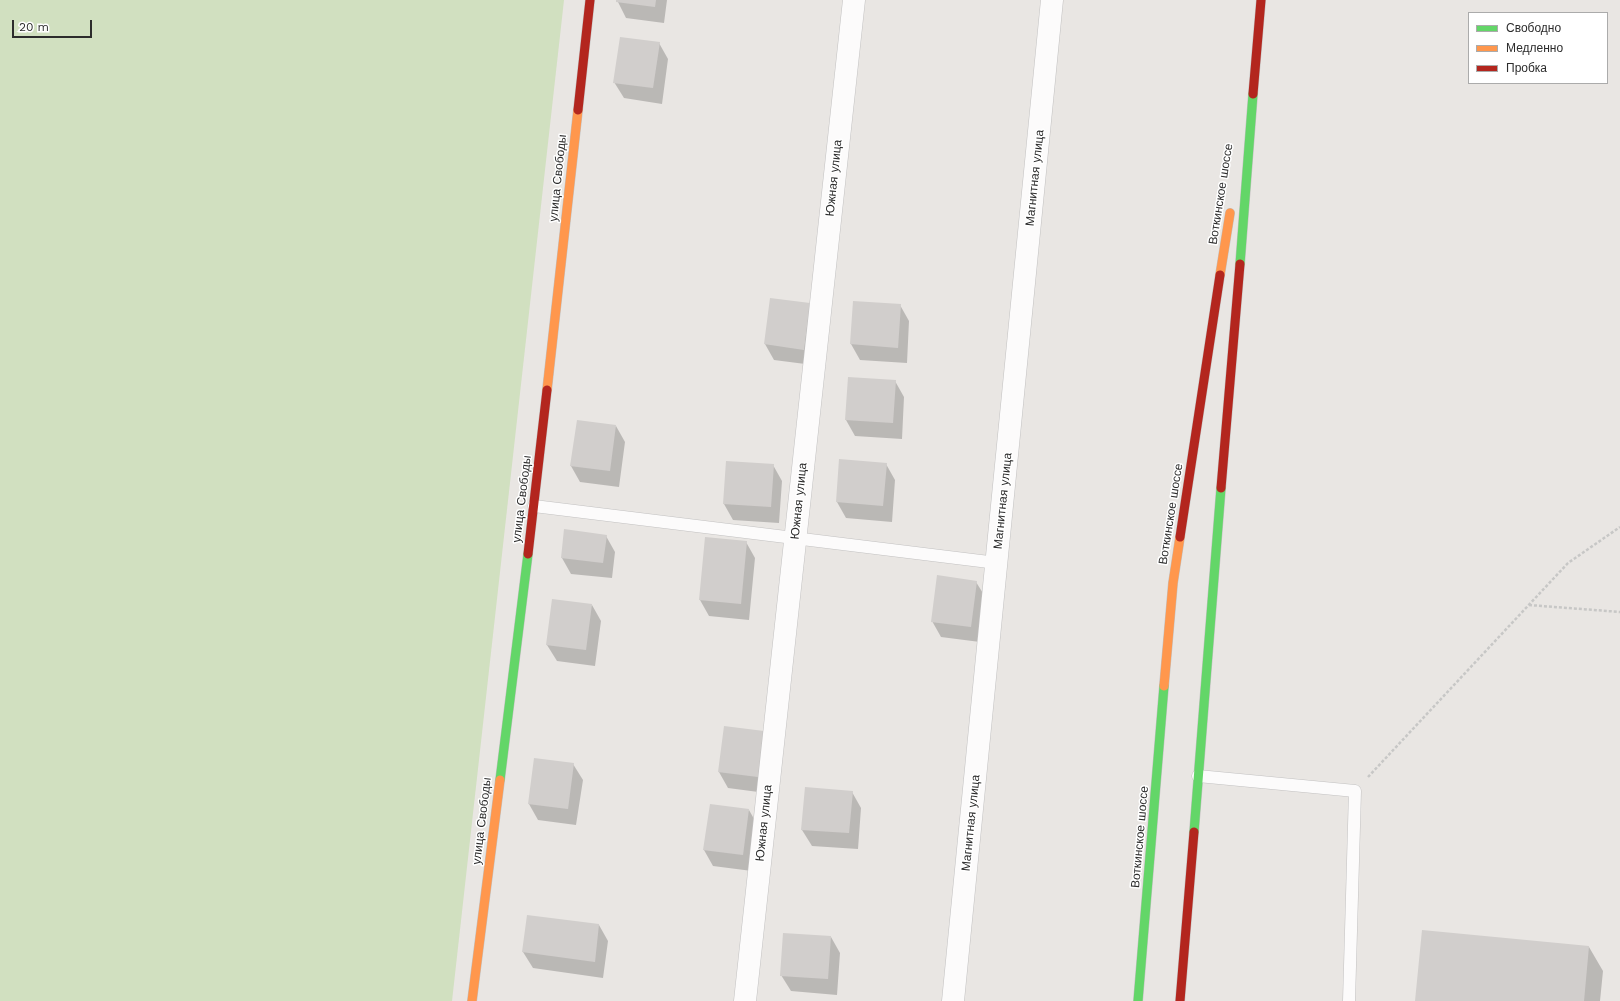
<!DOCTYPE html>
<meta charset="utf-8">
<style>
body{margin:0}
#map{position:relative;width:1620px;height:1001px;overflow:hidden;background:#e9e6e3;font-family:"Work Sans",sans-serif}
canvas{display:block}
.legend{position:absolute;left:1468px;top:12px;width:140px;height:72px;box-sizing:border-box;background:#fff;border:1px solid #ababab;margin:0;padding:5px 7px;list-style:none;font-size:12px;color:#2c2c2c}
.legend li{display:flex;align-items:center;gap:8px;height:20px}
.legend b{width:20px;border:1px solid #ababab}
.scale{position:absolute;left:12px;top:20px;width:80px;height:18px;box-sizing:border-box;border:2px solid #2c2c2c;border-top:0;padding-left:5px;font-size:12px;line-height:14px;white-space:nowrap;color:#2c2c2c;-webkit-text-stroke:3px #fff;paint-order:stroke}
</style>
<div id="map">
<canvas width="1620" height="1001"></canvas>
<ul class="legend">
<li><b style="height:5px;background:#63d668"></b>Свободно</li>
<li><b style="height:5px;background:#ff974d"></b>Медленно</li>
<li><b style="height:5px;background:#b3261e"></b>Пробка</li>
</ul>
<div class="scale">20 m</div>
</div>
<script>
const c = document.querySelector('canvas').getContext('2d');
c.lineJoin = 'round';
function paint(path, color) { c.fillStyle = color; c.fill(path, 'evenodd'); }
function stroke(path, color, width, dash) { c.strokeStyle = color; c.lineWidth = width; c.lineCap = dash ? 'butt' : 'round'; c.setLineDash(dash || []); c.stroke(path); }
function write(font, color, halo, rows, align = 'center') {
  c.font = font + ' "Work Sans",sans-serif'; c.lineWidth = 3; c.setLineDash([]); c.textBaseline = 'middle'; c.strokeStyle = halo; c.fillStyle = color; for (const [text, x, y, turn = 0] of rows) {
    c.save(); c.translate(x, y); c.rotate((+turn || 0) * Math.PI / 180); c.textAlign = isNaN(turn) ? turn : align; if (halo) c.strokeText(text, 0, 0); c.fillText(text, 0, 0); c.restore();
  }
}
const green = new Path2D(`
 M 0,0 L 564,0 L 452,1001 L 0,1001 Z`);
const shadow = new Path2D(`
 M 617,0 L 667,0 L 664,23 L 626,18 Z
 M 659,43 L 668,59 L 662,104 L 624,98 L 614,82 Z
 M 809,304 L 818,320 L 813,365 L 774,360 L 765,344 Z
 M 900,305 L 909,321 L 907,363 L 860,360 L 851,344 Z
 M 895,381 L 904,397 L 902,439 L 855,436 L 846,420 Z
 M 616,426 L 625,442 L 619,487 L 580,482 L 571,466 Z
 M 840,460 L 886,464 L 895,480 L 892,522 L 846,518 L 837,502 Z
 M 773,465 L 782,481 L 779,523 L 733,520 L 724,504 Z
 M 606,536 L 615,552 L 612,578 L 571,574 L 562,558 Z
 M 706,538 L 746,542 L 755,558 L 749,620 L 709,616 L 700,600 Z
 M 976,582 L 986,598 L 980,642 L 941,637 L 932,621 Z
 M 592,605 L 601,621 L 595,666 L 557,661 L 547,645 Z
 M 773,748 L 766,793 L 728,788 L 719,772 Z
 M 573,764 L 583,780 L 576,825 L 538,820 L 529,804 Z
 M 852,792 L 861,808 L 858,849 L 812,846 L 802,830 Z
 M 749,810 L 758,826 L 752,871 L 713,866 L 704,850 Z
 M 599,925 L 608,941 L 603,978 L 533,968 L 523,952 Z
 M 831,937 L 840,953 L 837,995 L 791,991 L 781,975 Z
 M 1589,947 L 1603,971 L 1600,1001 L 1416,1001 Z`);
const building = new Path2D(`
 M 616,0 L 656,0 L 655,7 L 616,2 Z
 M 620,37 L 660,42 L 653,88 L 613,83 Z
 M 770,298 L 810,303 L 804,350 L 764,344 Z
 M 853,301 L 901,304 L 898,348 L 850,344 Z
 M 848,377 L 896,380 L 893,423 L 845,420 Z
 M 577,420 L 616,425 L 610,471 L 570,466 Z
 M 839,459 L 887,463 L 883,506 L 836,502 Z
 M 726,461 L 774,464 L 771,507 L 723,504 Z
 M 564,529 L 607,535 L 603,563 L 561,558 Z
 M 705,537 L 747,541 L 741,604 L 699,600 Z
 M 937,575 L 977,581 L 971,627 L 931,622 Z
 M 552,599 L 592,604 L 586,650 L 546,645 Z
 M 724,726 L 764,731 L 758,777 L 718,772 Z
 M 534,758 L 574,763 L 568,809 L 528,804 Z
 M 805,787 L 853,791 L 849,833 L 801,830 Z
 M 710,804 L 749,809 L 743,855 L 703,850 Z
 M 527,915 L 599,924 L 595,962 L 522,952 Z
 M 1422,930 L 1589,946 L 1584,1001 L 1415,1001 Z
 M 783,933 L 831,936 L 828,979 L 780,976 Z`);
const path = new Path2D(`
 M 1529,605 L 1620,612
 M 1368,777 L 1568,563 L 1620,527`);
const lane = new Path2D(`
 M 534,506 L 997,563
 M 1198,776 L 1355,791 L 1349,1001`);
const street = new Path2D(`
 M 745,1001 L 854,0
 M 953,1001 L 1052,0`);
const fast = new Path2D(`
 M 1240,264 L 1253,94
 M 500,780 L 528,554
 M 1194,832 L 1221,488
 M 1138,1001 L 1164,686`);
const slow = new Path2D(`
 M 1220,275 L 1230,213
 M 547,390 L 578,110
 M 1164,686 L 1173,583 L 1180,537
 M 472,1001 L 500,780`);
const jam = new Path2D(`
 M 1253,94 L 1261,0
 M 578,110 L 590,0
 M 1221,488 L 1240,264
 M 1180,537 L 1220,275
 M 528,554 L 547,390
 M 1180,1001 L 1194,832`);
const streetNames = [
 ["улица Свободы",558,178,-84],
 ["Южная улица",834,178,-84],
 ["Магнитная улица",1035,178,-84],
 ["Воткинское шоссе",1221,194,-81],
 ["улица Свободы",522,499,-83],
 ["Южная улица",799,501,-84],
 ["Магнитная улица",1003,501,-84],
 ["Воткинское шоссе",1171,514,-81],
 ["улица Свободы",482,821,-83],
 ["Южная улица",764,823,-84],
 ["Магнитная улица",971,823,-84],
 ["Воткинское шоссе",1140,837,-85]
];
paint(green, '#d1e0c0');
paint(shadow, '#0003');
paint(building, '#d1cecc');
stroke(lane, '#c2c1c1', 13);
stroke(street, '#c2c1c1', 23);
stroke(fast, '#c2c1c1', 10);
stroke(slow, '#c2c1c1', 10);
stroke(jam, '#c2c1c1', 10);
stroke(path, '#c7c7c6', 2.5, [3, 2]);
stroke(lane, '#fcfbfb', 12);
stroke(street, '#fcfbfb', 22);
stroke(fast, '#63d668', 9);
stroke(slow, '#ff974d', 9);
stroke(jam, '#b3261e', 9);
write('12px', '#2c2c2c', '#fff', streetNames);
</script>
